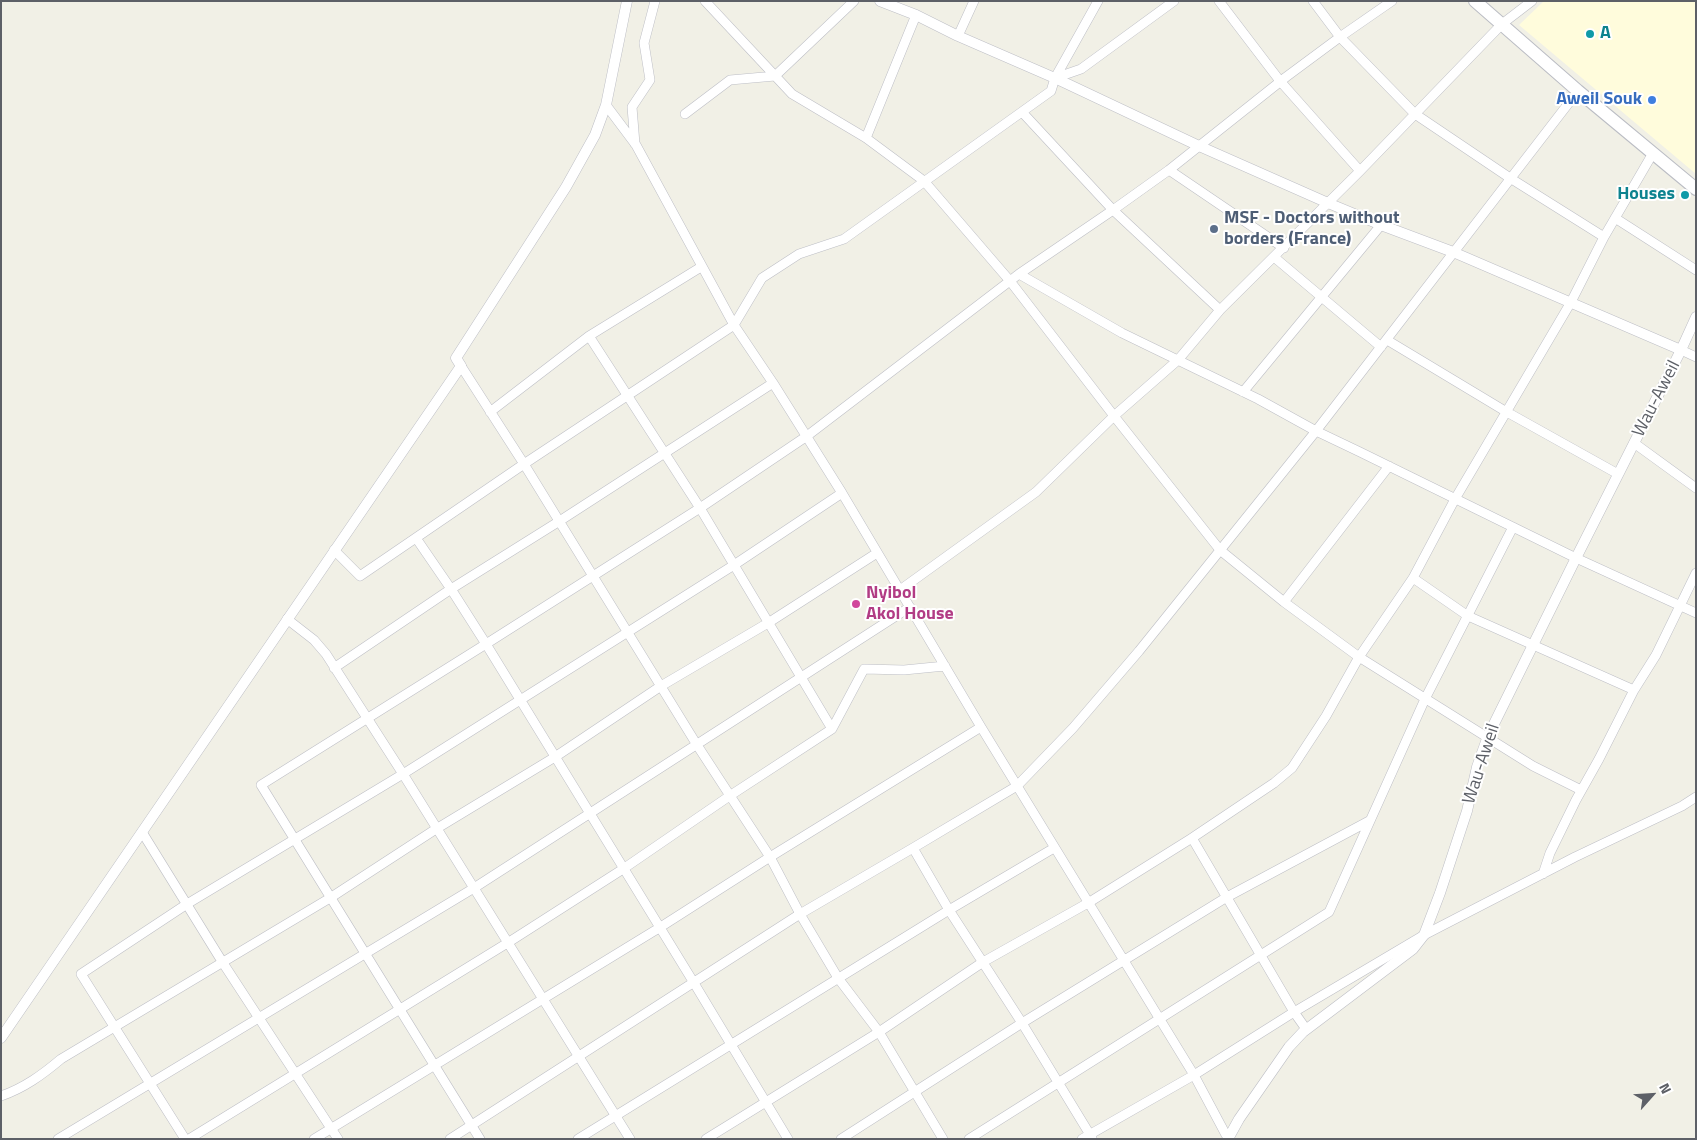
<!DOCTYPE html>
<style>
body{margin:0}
#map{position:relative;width:1697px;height:1140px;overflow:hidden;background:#f1f0e6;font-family:"Titillium Web",sans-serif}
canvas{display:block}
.frame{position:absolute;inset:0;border:2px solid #5d6067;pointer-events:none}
.north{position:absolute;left:1627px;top:1070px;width:50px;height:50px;-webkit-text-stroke:4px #fff;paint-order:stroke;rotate:64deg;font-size:14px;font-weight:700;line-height:20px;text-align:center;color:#5d6067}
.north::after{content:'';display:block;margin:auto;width:18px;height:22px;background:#5d6067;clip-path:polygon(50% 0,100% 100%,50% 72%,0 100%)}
</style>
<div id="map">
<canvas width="1697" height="1140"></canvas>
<div class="frame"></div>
<div class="north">N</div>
</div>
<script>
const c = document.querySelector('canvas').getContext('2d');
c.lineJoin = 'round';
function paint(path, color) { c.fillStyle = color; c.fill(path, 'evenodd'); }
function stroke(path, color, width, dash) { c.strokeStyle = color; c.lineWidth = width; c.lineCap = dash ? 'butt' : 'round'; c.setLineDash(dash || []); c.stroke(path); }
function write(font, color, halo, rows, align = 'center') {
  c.font = font + ' "Titillium Web",sans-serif'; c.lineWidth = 4; c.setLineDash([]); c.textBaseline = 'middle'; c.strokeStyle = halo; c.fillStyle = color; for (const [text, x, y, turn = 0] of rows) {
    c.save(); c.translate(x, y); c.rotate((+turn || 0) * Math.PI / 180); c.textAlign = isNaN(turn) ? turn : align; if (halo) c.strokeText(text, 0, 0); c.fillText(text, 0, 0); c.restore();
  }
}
const commercial = new Path2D(`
 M 1544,1 L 1696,1 L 1696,174 L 1519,25 Z`);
const minor = new Path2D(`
 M 705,1 L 792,94 L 866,138 L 924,181 L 1010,281 L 1114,416 L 1220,550 L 1284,602 L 1359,657 L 1533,766 L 1581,790
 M 1098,1 L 1055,78 L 1081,69 L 1174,1
 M 1219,1 L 1280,81 L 1360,171
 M 1313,1 L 1340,37 L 1415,114 L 1510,178 L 1604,237
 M 958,36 L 974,1
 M 606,105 L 636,145 L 734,325 L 773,383 L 842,493 L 981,727 L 1194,1075 L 1226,1135
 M 1022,112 L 1113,210 L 1220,310
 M 685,114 L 730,80 L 775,76 L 854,1
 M 866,138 L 916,15
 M 635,144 L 632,107 L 650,80 L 644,43 L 655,1
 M 1169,170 L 1284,248
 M 1615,218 L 1696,270
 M 1274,257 L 1381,347
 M 1019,274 L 1122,333 L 1258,399 L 1316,431 L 1360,452 L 1576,558 L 1696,613
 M 589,336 L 700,508 L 832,729
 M 1387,340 L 1505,411 L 1618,474
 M 1681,350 L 1696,357
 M 461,366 L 524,464 L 697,745 L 770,857 L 800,914 L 838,978 L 879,1032 L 943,1139
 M 1243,392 L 1381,225
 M 490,412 L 589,336 L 701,267
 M 1634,443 L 1696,488
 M 416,538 L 451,589 L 486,644 L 694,983 L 788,1139
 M 334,550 L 360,576 L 524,464 L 734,325 L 762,278 L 799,254 L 844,239 L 1051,91 L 1055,78
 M 1413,578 L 1468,616 L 1634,690
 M 900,590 L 1036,492 L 1114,416 L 1178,360 L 1220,310 L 1360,171 L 1502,24 L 1532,1
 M 1284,602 L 1389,466
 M 287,619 L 314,640 L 326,654 L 403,774 L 630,1139
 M 334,668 L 451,589 L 558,522 L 773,383
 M 142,832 L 223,963 L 338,1139
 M 1192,838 L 1294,1012 L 1306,1029
 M 913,848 L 949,910 L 1022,1023 L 1092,1138
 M 1543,874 L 1550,853 L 1576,800 L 1599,759 L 1634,690 L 1656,655 L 1696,573
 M 1,1096 C 24,1088 42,1075 61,1059 L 330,898 L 436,829 L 555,757 L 661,686 L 768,623 L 877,553
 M 58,1139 L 474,888 L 910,607
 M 185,1139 L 81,974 L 187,904 L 403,774 L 734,565 L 842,493
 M 189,1139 L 509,942 L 623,869 L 731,795 L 832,729 L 864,669 L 904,670 L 945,666
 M 314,1139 L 659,928 L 770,857 L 981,727
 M 450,1139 L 800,914 L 913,848 L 1017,786 L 1073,728 L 1139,651 L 1316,431 L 1578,91
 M 480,1139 L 261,785 L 486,644 L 700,508 L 807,436 L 1019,274 L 1113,210 L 1169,170 L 1286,77 L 1340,37 L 1392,1
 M 578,1139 L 949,910 L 1054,848
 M 706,1139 L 879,1032 L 983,962 L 1088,903 L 1192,838 L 1274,783 L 1292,768 L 1326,716 L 1359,657 L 1413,578 L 1455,499 L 1571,302 L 1604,237 L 1653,153
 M 841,1139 L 1022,1023 L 1227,897 L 1369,821
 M 969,1139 L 1329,912 L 1425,699 L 1513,527
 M 1082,1139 L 1194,1075 L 1294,1012 L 1424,935 L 1575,857 L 1682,806 L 1696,797`);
const tertiary = new Path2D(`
 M 880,1 L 916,15 L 958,36 L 1057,79 L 1199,146 L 1328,203 L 1381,225 L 1453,252 L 1681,350
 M 1,1038 L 461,366 L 456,358 L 566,187 L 595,135 L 606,105 L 627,1
 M 1228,1139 L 1239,1119 L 1289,1047 L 1303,1032 L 1413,949 L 1424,935 L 1440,893 L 1467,811 L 1477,767 L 1488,736 L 1576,558 L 1681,350 L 1696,317`);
const secondary = new Path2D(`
 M 1475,1 L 1578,91 L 1696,189`);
const markers = [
 [1590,34,5,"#0f9aa8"],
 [1652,100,5,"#3f7fe0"],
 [1685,195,5,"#0f9aa8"],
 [1214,229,5,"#5c6f8a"],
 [856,604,5,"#d1479c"]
];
const cultureNames = [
 ["A",1600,34],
 ["Houses",1675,195,"right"]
];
const shopNames = [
 ["Aweil Souk",1642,100]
];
const serviceNames = [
 ["MSF - Doctors without",1224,219],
 ["borders (France)",1224,240]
];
const streetNames = [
 ["Wau-Aweil",1657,399,-63],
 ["Wau-Aweil",1482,764,-72]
];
const hotelNames = [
 ["Nyibol",866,594],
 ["Akol House",866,615]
];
paint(commercial, '#fffcdc');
stroke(minor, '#bdbec5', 10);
stroke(tertiary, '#bdbec5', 11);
stroke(secondary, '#bbbdc4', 14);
stroke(minor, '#fff', 9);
stroke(tertiary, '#fff', 10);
stroke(secondary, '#fff', 12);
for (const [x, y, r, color] of markers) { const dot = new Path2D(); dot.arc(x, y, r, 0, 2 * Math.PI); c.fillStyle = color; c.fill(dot); stroke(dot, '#fff', 2); }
write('bold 18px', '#0d838f', '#fff', cultureNames, 'left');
write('bold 18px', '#366cbe', '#fff', shopNames, 'right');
write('bold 18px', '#4e5e75', '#fff', serviceNames, 'left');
write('18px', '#5d6067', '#fff', streetNames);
write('bold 18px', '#b23c85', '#fff', hotelNames, 'left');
</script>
